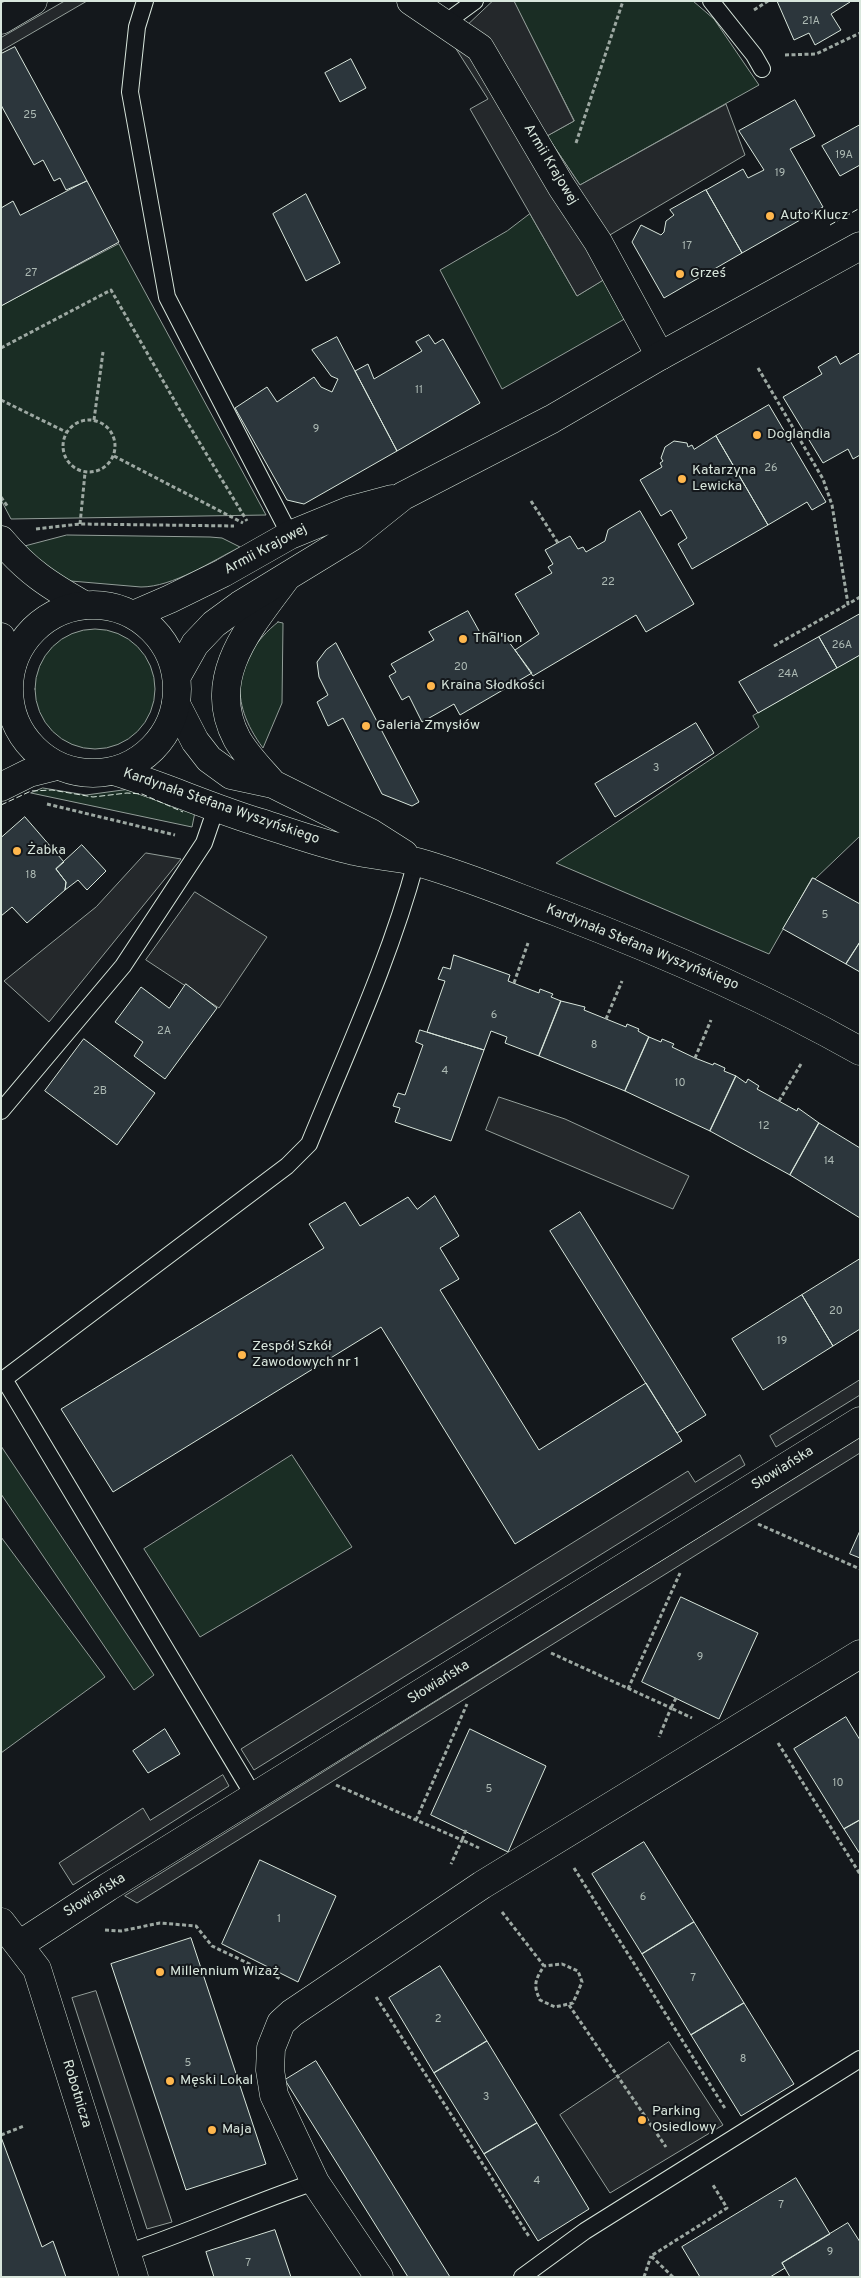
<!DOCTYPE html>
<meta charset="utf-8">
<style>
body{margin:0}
#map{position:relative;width:861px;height:2278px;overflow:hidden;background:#14181c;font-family:Overpass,sans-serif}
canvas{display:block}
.frame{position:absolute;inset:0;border:2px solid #d8e6dc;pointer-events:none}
</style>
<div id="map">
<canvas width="861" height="2278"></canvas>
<div class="frame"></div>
</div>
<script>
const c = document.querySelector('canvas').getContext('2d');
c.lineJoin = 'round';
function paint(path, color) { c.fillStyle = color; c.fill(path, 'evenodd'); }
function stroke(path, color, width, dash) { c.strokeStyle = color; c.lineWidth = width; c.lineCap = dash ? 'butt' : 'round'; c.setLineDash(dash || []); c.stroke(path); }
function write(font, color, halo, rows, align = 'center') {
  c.font = font + ' Overpass,sans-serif'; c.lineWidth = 4; c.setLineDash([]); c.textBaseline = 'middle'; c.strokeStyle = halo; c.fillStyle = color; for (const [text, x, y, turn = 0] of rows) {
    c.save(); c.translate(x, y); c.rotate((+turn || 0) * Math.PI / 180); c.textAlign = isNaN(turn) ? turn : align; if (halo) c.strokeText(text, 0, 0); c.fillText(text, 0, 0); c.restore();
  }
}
const green = new Path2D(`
 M 514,1 L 693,1 L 714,19 L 759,85 L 580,185 L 547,136 L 574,121 Z
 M 530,214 L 577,296 L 603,280 L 628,317 L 502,389 L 440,270 L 507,231 Z
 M 119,244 L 266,515 L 11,519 L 1,500 L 1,306 Z
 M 67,535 L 210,537 L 222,538 L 240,547 C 212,561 173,587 141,587 L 71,581 L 61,578 L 22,547 Z
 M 278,622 L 283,623 L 282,703 L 263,748 C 228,701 233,659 278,622 Z
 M35 689a60 60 0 1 1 120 0a60 60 0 1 1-120 0Z
 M 860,655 L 860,836 L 815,879 L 812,878 L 769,954 L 556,863 L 759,727 L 753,716 Z
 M 43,788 L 86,795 L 130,789 L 195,812 L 192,827 L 31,793 Z
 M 1,1446 L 154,1675 L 134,1690 L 1,1494 Z
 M 292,1455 L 352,1547 L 200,1637 L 144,1549 Z
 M 1,1537 L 105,1677 L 1,1753 Z`);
const parking = new Path2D(`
 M 65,1 L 87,1 L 1,51 L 1,38 Z
 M 493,1 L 514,1 L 574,121 L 547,136 L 580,185 L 726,104 L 745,155 L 598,242 L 615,273 L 577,296 L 470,109 L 488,99 L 451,41 Z
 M 146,853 L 181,859 L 49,1022 L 4,981 L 96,907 Z
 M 195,892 L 267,937 L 219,1008 L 146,960 Z
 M 499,1097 L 565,1119 L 689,1176 L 673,1209 L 486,1130 Z
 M 860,1380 L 860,1395 L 776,1447 L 770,1436 Z
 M 860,1437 L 860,1453 L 137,1903 L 125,1896 Z
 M 740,1455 L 745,1465 L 254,1770 L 241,1749 L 688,1471 L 695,1482 Z
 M 223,1775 L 229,1786 L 73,1885 L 59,1863 L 143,1808 L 150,1820 Z
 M 96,1991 L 172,2222 L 147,2229 L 72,1998 Z
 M 669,2042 L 723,2125 L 610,2193 L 560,2115 Z`);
const building = new Path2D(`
 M 773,1 L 849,1 L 850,2 L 831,14 L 841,30 L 815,45 L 809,33 L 794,40 L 777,1 Z
 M 15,47 L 59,128 L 87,181 L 66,190 L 60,178 L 54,181 L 43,160 L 34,165 L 1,105 L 1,54 Z
 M 351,59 L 366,88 L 340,102 L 325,73 Z
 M 795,100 L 815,136 L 790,149 L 823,207 L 742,253 L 706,190 L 743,169 L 748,178 L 764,170 L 739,131 Z
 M 860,125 L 860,165 L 840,176 L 822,146 Z
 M 87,181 L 119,242 L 1,306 L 1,208 L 13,201 L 20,215 Z
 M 706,190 L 742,253 L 664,298 L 632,242 L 641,225 L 661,235 L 664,232 L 666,221 L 674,215 L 670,210 Z
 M 306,194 L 340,263 L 306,281 L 273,214 Z
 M 429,335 L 435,344 L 443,339 L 480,403 L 397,451 L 355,371 L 368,364 L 374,379 L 422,351 L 416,342 Z
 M 337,337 L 397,451 L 304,504 L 287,500 L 235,408 L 267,387 L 277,402 L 314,377 L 321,387 L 332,392 L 338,379 L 331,376 L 312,350 Z
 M 860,353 L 860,455 L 853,459 L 848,449 L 823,463 L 783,397 L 822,374 L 818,367 L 836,356 L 840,364 Z
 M 769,405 L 826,502 L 812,510 L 807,502 L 768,525 L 716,436 Z
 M 716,436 L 768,525 L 692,569 L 678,544 L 687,538 L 671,510 L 661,516 L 640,480 L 662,467 L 660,463 L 663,461 L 661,458 L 665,447 L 674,441 L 687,443 L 688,447 L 692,445 L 694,449 Z
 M 640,511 L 694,604 L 646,632 L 636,615 L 533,676 L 515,650 L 539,634 L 515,594 L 552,573 L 548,567 L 553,564 L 545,550 L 570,536 L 578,549 L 583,547 L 586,552 L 605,541 L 608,530 Z
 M 468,611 L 483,638 L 491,632 L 503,634 L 532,673 L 460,715 L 454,704 L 422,722 L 409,696 L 402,700 L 389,676 L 396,672 L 391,664 L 434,640 L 429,632 Z
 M 860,614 L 860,655 L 837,668 L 819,637 Z
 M 819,637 L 837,668 L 758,713 L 739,682 Z
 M 336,643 L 419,802 L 412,806 L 382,794 L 343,718 L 328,726 L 317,702 L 328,695 L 319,677 L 317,662 L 326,650 Z
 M 696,723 L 714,753 L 615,817 L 595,784 Z
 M 25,817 L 64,862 L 56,869 L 66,882 L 65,890 L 27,923 L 12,907 L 1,916 L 1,838 Z
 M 82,845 L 106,871 L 87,890 L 78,880 L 65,890 L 66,882 L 56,869 Z
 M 813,878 L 860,904 L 860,942 L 846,964 L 783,929 Z
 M 860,942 L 860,972 L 846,964 Z
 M 454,955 L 510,975 L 508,981 L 539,993 L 540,989 L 553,994 L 551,997 L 561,1001 L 539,1056 L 505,1043 L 507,1037 L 491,1031 L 484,1050 L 427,1032 L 445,981 L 438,979 L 443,967 L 450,969 Z
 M 186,984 L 217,1008 L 165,1079 L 134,1056 L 143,1042 L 115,1022 L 141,987 L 169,1008 Z
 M 561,1001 L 585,1007 L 584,1010 L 626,1027 L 627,1024 L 639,1029 L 638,1031 L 649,1037 L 625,1091 L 539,1056 Z
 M 420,1030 L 484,1050 L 451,1141 L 395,1122 L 400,1108 L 393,1106 L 398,1093 L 405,1095 L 423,1045 L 416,1042 Z
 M 649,1037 L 661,1042 L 662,1039 L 674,1044 L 672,1047 L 695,1058 L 713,1065 L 714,1063 L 725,1068 L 724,1071 L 736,1076 L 710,1131 L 625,1091 Z
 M 84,1039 L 155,1093 L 117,1145 L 45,1091 Z
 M 736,1076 L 746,1083 L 748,1079 L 759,1086 L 757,1089 L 797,1111 L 798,1108 L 819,1123 L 790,1175 L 710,1131 Z
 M 819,1123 L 860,1148 L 860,1218 L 790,1175 Z
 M 435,1196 L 459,1236 L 440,1248 L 459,1279 L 440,1290 L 539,1450 L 646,1383 L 682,1441 L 515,1544 L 381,1327 L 113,1492 L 61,1409 L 324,1248 L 309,1224 L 345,1202 L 360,1226 L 408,1197 L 417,1209 Z
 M 580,1212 L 706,1415 L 677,1433 L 550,1231 Z
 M 860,1259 L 860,1329 L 833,1346 L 802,1295 Z
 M 802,1295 L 833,1346 L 763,1390 L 732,1339 Z
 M 860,1531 L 860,1558 L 850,1554 Z
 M 681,1597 L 758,1633 L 719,1719 L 642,1682 Z
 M 846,1717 L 860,1740 L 860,1820 L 844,1829 L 794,1749 Z
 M 165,1729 L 180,1754 L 148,1773 L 133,1751 Z
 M 470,1729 L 546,1766 L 508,1852 L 431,1815 Z
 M 860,1820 L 860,1854 L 844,1829 Z
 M 644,1842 L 694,1922 L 642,1954 L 592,1874 Z
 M 260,1860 L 336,1896 L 298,1982 L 222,1944 Z
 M 694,1922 L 744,2003 L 691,2035 L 642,1954 Z
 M 191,1938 L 266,2164 L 186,2190 L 111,1964 Z
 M 440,1966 L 487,2041 L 434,2073 L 389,1998 Z
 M 744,2003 L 794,2084 L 741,2116 L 691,2035 Z
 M 487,2041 L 537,2123 L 484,2154 L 434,2073 Z
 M 316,2061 L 450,2277 L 408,2277 L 285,2080 Z
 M 537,2123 L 589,2209 L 538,2241 L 484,2154 Z
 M 1,2137 L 42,2247 L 53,2241 L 66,2277 L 1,2277 Z
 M 796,2178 L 830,2234 L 782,2263 L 785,2268 L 770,2277 L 700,2277 L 682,2247 Z
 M 848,2223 L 860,2242 L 860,2277 L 790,2277 L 782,2263 Z
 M 275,2230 L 291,2277 L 214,2277 L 206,2252 Z`);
const path = new Path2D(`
 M 754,10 L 768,1
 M 785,55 L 816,54 L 860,33
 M 576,143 L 623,1
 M 1,348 L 111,290 L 181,412 L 247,521
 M 758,368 L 823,479 L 832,505 L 848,604 L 860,597
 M 1,400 L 66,432
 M63 446a26 26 0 1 1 52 0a26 26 0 1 1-52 0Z
 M 94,420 L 103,352
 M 114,456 L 243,523
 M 1,497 L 8,507
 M 531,501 L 558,543
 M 80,524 L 85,473
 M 36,529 L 80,524 L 234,526
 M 774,646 L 848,604
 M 47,804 L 175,835
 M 514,983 L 528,943
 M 606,1019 L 622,981
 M 695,1058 L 711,1020
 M 779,1101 L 801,1064
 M 758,1524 L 860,1569
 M 551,1653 L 671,1708 L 659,1737
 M 628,1689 L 680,1573
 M 676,1698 L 671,1708 L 692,1718
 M 778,1743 L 860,1874
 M 336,1785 L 462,1840 L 451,1864
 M 416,1820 L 467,1704
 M 466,1830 L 462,1840 L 479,1848
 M 574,1868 L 726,2110
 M 502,1912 L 544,1966 C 535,1980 533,1985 540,2000 L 555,2007 L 573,2003 L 582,1982 L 578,1971 L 562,1964 L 544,1966
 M 105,1930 L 121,1931 L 160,1923 L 196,1926 L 212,1946 L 281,1979
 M 376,1997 L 530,2238
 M 569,2005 L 666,2147
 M 1,2135 L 24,2126
 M 644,2277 L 651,2256
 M 673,2277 L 651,2256 L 727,2208 L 713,2185`);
const lane = new Path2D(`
 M 145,1 L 137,27 L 130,92 L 167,297 L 290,535
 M 711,1 L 754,55 L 762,69
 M 445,23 L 475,1
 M 1,1111 L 123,966 L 204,843 L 216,808
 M 255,1798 L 4,1379 L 287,1166 L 309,1144 C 347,1051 390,959 416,862
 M 126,2253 C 190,2232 251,2203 315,2182
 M 522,2277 L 585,2231 L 860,2059`);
const street = new Path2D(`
 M 411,1 L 480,48 L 561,186 L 598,242 L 660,356
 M 1,20 L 33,1
 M 1,1922 L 37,1969 L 134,2277
 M 19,1945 L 108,1887 L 860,1421
 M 379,2277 L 315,2182 L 274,2095 L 270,2070 L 271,2048 L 281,2023 L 292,2013 L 482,1885 L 860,1654`);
const secondary = new Path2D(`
 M 1,540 C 27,571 49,585 84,605
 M 1,637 L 12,665
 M 176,704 L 195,741 L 209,759 L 231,775 L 273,784 L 371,833 L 404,854
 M 114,771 C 164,786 211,808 261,823 C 292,833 322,844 354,851 C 374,856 396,856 417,862 C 464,875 511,895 557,912 C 661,952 763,996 860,1051
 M 273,784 C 261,770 246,755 237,739 C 204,677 251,626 286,578`);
const primary = new Path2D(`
 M9 689a84 84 0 1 1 168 0a84 84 0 1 1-168 0Z
 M 133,615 L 170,599 L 223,573 L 290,535 L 351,510 L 392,499
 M 177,676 L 195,644 L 214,624 L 240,605 L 353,536 L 403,496 L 552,419 L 660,356 L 860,246
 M 1,787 L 29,773 L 57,766`);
const fence = new Path2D(`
 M 830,225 L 860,208
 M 1,805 L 31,791 L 52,790 L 93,797 L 127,793 L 142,794 L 183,812`);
const markers = [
 [770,216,5,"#ffb74d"],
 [680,274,5,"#ffb74d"],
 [757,435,5,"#ffb74d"],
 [682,479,5,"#ffb74d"],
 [463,639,5,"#ffb74d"],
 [431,686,5,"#ffb74d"],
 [366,726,5,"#ffb74d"],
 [17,851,5,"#ffb74d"],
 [242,1355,5,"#ffb74d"],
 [160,1972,5,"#ffb74d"],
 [170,2081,5,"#ffb74d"],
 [642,2120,5,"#ffb74d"],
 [212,2130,5,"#ffb74d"]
];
const numberNames = [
 ["21A",811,22],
 ["25",30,116],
 ["19A",844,156],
 ["19",780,174],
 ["17",687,247],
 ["27",31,274],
 ["11",419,391],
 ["9",316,430],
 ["26",771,469],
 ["22",608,583],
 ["26A",842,646],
 ["20",461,668],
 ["24A",788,675],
 ["3",656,769],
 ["18",31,876],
 ["5",825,916],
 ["6",494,1016],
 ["2A",164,1032],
 ["8",594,1046],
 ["4",445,1072],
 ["10",680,1084],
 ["2B",100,1092],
 ["12",764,1127],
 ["14",829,1162],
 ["20",836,1312],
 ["19",782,1342],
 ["9",700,1658],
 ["10",838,1784],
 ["5",489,1790],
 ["6",643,1898],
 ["1",279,1920],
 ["7",693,1979],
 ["2",438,2020],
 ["8",743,2060],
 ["5",188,2064],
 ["3",486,2098],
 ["4",537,2182],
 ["7",781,2206],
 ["9",830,2253],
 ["7",248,2264]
];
const streetNames = [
 ["Armii Krajowej",550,165,59],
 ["Armii Krajowej",266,550,-28],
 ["Kardynała Stefana Wyszyńskiego",221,807,19],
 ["Kardynała Stefana Wyszyńskiego",642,948,22],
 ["Słowiańska",783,1469,-32],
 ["Słowiańska",439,1683,-32],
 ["Słowiańska",95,1896,-32],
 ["Robotnicza",76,2094,73]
];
const poiNames = [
 ["Auto Klucz",780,216],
 ["Grześ",690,274],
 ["Doglandia",767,435],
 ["Katarzyna",692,471],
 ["Lewicka",692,487],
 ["Thal'ion",473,639],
 ["Kraina Słodkości",441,686],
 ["Galeria Zmysłów",376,726],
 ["Żabka",27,851],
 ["Zespół Szkół",252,1347],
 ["Zawodowych nr 1",252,1363],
 ["Millennium Wizaż",170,1972],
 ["Męski Lokal",180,2081],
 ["Parking",652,2112],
 ["Osiedlowy",652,2128],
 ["Maja",222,2130]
];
paint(green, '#1a2d24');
stroke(green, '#939e99', 1);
paint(parking, '#24282b');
stroke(parking, '#939e99', 1);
paint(building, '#2c363c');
stroke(building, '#d8e6dc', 1);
stroke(lane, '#d8e6dc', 18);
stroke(street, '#d8e6dc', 29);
stroke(secondary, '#d8e6dc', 29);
stroke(primary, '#d8e6dc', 29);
stroke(path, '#9da8a2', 3, [4, 2.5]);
stroke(lane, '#14181c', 16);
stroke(street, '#14181c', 28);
stroke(secondary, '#14181c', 28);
stroke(primary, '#14181c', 28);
stroke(fence, '#d8e6dc', 1, [6, 2.5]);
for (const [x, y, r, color] of markers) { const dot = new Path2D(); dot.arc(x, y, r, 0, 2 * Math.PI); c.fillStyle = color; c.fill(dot); stroke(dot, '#14181c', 2); }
write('11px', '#adbab4', null, numberNames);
write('14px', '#d8e6dc', '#14181c', streetNames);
write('14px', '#d8e6dc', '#14181c', poiNames, 'left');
</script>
